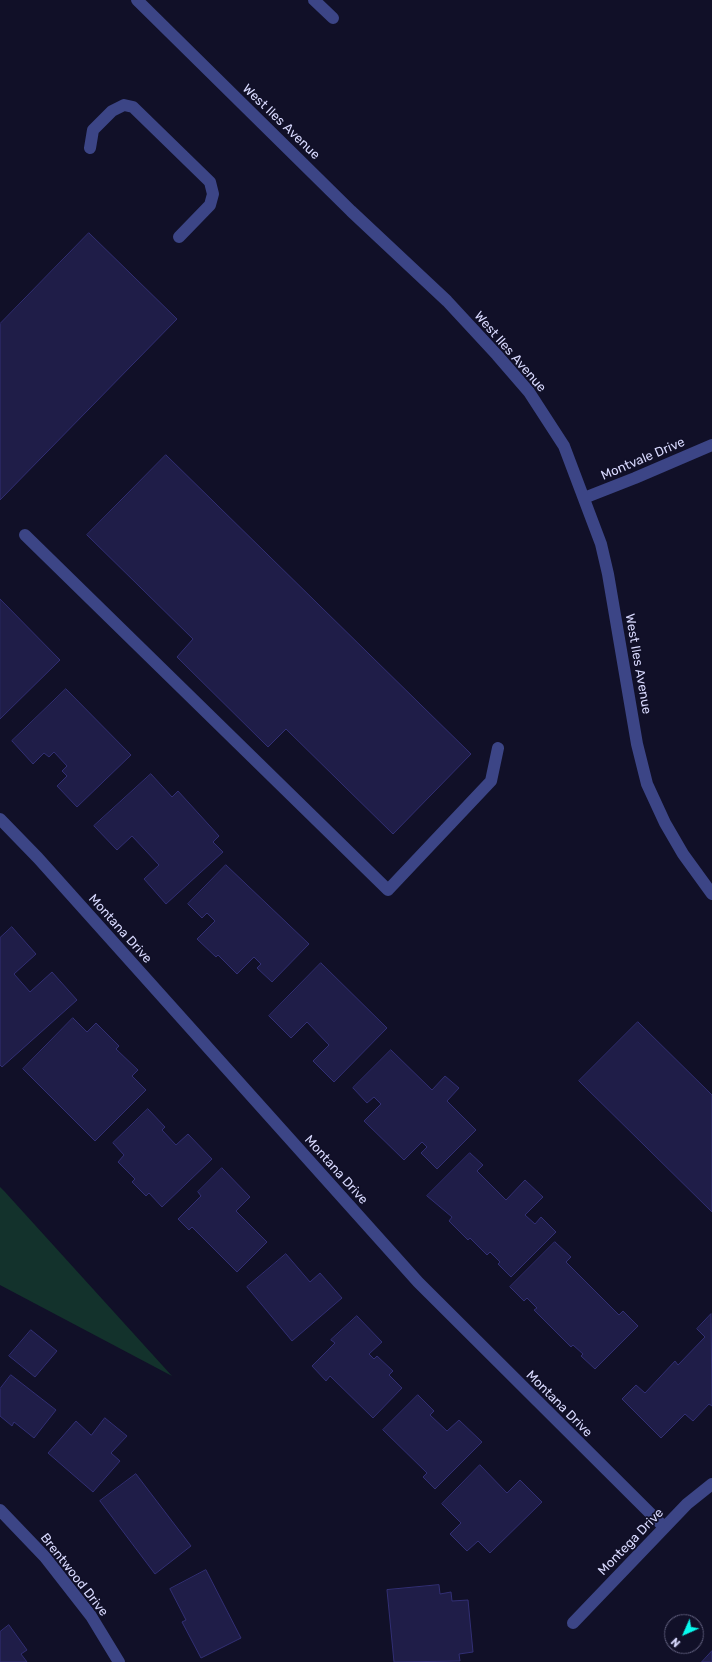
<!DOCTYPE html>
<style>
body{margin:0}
#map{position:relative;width:712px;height:1662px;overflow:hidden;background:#111028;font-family:Rubik,sans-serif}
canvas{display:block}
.north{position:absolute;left:664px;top:1614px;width:40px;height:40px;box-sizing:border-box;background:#111028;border:1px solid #61607e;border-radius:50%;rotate:225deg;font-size:11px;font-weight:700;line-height:16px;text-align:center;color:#d8d9fe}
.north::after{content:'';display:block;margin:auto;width:14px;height:18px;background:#08faee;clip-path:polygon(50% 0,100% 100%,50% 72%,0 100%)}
</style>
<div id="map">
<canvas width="712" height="1662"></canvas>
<div class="north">N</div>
</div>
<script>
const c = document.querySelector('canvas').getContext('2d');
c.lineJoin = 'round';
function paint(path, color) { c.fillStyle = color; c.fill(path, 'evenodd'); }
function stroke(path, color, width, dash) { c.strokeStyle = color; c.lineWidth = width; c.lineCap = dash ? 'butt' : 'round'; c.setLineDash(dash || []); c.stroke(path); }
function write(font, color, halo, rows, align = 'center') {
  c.font = font + ' Rubik,sans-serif'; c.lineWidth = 3.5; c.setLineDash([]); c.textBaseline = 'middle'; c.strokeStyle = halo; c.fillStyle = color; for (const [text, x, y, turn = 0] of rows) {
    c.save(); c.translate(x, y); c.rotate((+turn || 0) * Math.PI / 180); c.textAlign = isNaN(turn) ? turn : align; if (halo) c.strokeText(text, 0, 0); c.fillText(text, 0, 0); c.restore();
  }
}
const green = new Path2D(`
 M 0,1187 L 5,1192 L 172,1376 L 0,1285 Z`);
const building = new Path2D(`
 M 89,233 L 177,319 L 0,500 L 0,324 Z
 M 166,455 L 471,754 L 393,834 L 286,729 L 268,747 L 177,657 L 193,639 L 87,535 Z
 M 0,599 L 60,660 L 0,719 Z
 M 66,689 L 131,755 L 77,807 L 57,786 L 67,776 L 62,771 L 67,766 L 54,752 L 49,757 L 44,753 L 33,764 L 12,741 Z
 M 151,774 L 172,797 L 178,791 L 219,836 L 213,842 L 223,852 L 166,904 L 144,879 L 159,865 L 132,836 L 117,850 L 94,826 Z
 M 226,865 L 309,944 L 272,982 L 257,968 L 261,964 L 254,957 L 237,974 L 218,955 L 216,957 L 197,939 L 215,921 L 207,913 L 202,918 L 188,904 Z
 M 12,927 L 36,954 L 14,974 L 30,992 L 52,972 L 77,1000 L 2,1067 L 0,1065 L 0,938 Z
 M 321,963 L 387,1028 L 334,1082 L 313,1061 L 329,1045 L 307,1022 L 291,1038 L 269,1016 Z
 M 73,1018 L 87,1032 L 96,1023 L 119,1046 L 116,1049 L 138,1070 L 132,1076 L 146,1090 L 95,1141 L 23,1069 Z
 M 638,1022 L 712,1095 L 712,1212 L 579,1081 Z
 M 391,1050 L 432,1090 L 445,1076 L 459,1088 L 447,1101 L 476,1130 L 437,1169 L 421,1153 L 427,1147 L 422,1142 L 404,1160 L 364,1121 L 381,1104 L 374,1097 L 367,1103 L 353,1088 Z
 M 148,1109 L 165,1127 L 162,1130 L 176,1145 L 188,1134 L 212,1159 L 162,1207 L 149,1193 L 146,1196 L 132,1182 L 135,1179 L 118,1162 L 124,1155 L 113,1143 Z
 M 470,1153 L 483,1165 L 477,1171 L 506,1200 L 525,1180 L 543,1197 L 525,1215 L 535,1224 L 541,1217 L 556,1232 L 511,1277 L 498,1264 L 500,1262 L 490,1252 L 487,1255 L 470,1238 L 468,1240 L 449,1221 L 452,1217 L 427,1196 Z
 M 222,1168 L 250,1197 L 236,1211 L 267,1242 L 237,1272 L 192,1227 L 189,1230 L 178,1219 L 201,1196 L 198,1192 Z
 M 555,1242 L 571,1257 L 566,1262 L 619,1315 L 623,1311 L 638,1326 L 595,1369 L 581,1356 L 583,1354 L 573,1345 L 571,1347 L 534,1310 L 537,1308 L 527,1298 L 524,1301 L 510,1287 Z
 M 286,1254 L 310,1282 L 320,1273 L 342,1298 L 292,1341 L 247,1287 Z
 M 711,1314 L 712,1406 L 709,1404 L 693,1421 L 685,1414 L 661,1438 L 622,1399 L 636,1385 L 645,1393 L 675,1361 L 678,1365 L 705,1337 L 697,1329 Z
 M 357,1316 L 382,1342 L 369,1354 L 374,1359 L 377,1356 L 393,1371 L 389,1375 L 402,1388 L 373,1418 L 330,1376 L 326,1381 L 312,1366 L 335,1343 L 331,1340 Z
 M 31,1330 L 57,1351 L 35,1377 L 9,1356 Z
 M 11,1375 L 56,1410 L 34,1438 L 14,1422 L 12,1426 L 0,1416 L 0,1389 Z
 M 418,1395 L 434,1411 L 430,1415 L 447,1431 L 459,1420 L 482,1442 L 435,1489 L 423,1477 L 427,1473 L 383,1430 Z
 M 105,1418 L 127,1436 L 111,1453 L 120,1461 L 93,1492 L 48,1453 L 76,1421 L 91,1435 Z
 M 480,1465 L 507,1493 L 520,1480 L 542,1502 L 490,1553 L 478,1541 L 467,1551 L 450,1534 L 461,1523 L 442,1504 Z
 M 136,1474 L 191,1546 L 155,1574 L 100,1501 Z
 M 206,1570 L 241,1638 L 201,1658 L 182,1622 L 186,1620 L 170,1589 Z
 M 439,1585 L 440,1594 L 451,1592 L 452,1601 L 468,1600 L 473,1652 L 459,1654 L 460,1661 L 394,1662 L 387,1590 Z
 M 9,1625 L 27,1650 L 21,1654 L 27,1662 L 0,1662 L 0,1632 Z
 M 712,1651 L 712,1662 L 702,1662 Z`);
const minor = new Path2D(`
 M 137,0 L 351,211 L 447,301 L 497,355 L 529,392 L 564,446 L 601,544 L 608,574 L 637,744 L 647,784 L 665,823 L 683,854 L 712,894
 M 314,0 L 333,18
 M 90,148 L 93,130 L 112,111 L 124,105 L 133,107 L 210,182 L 213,194 L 210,205 L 179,237
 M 584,498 L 635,478 L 712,445
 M 25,535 L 388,890 L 491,781 L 498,748
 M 0,819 L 38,858 L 418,1282 L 664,1527
 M 0,1510 L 45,1557 L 91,1616 L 119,1662
 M 573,1623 L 687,1504 L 712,1484`);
const streetNames = [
 ["West Iles Avenue",281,122,44],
 ["West Iles Avenue",510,352,49],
 ["Montvale Drive",643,459,-23],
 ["West Iles Avenue",638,664,80],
 ["Montana Drive",120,929,48],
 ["Montana Drive",336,1170,48],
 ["Montana Drive",559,1404,45],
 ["Montega Drive",631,1542,-46],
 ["Brentwood Drive",74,1575,52]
];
paint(green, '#13322c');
paint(building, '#1f1d48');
stroke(building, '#322f74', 1);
stroke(minor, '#3c4586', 12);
write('13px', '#d8d9fe', '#111028', streetNames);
</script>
